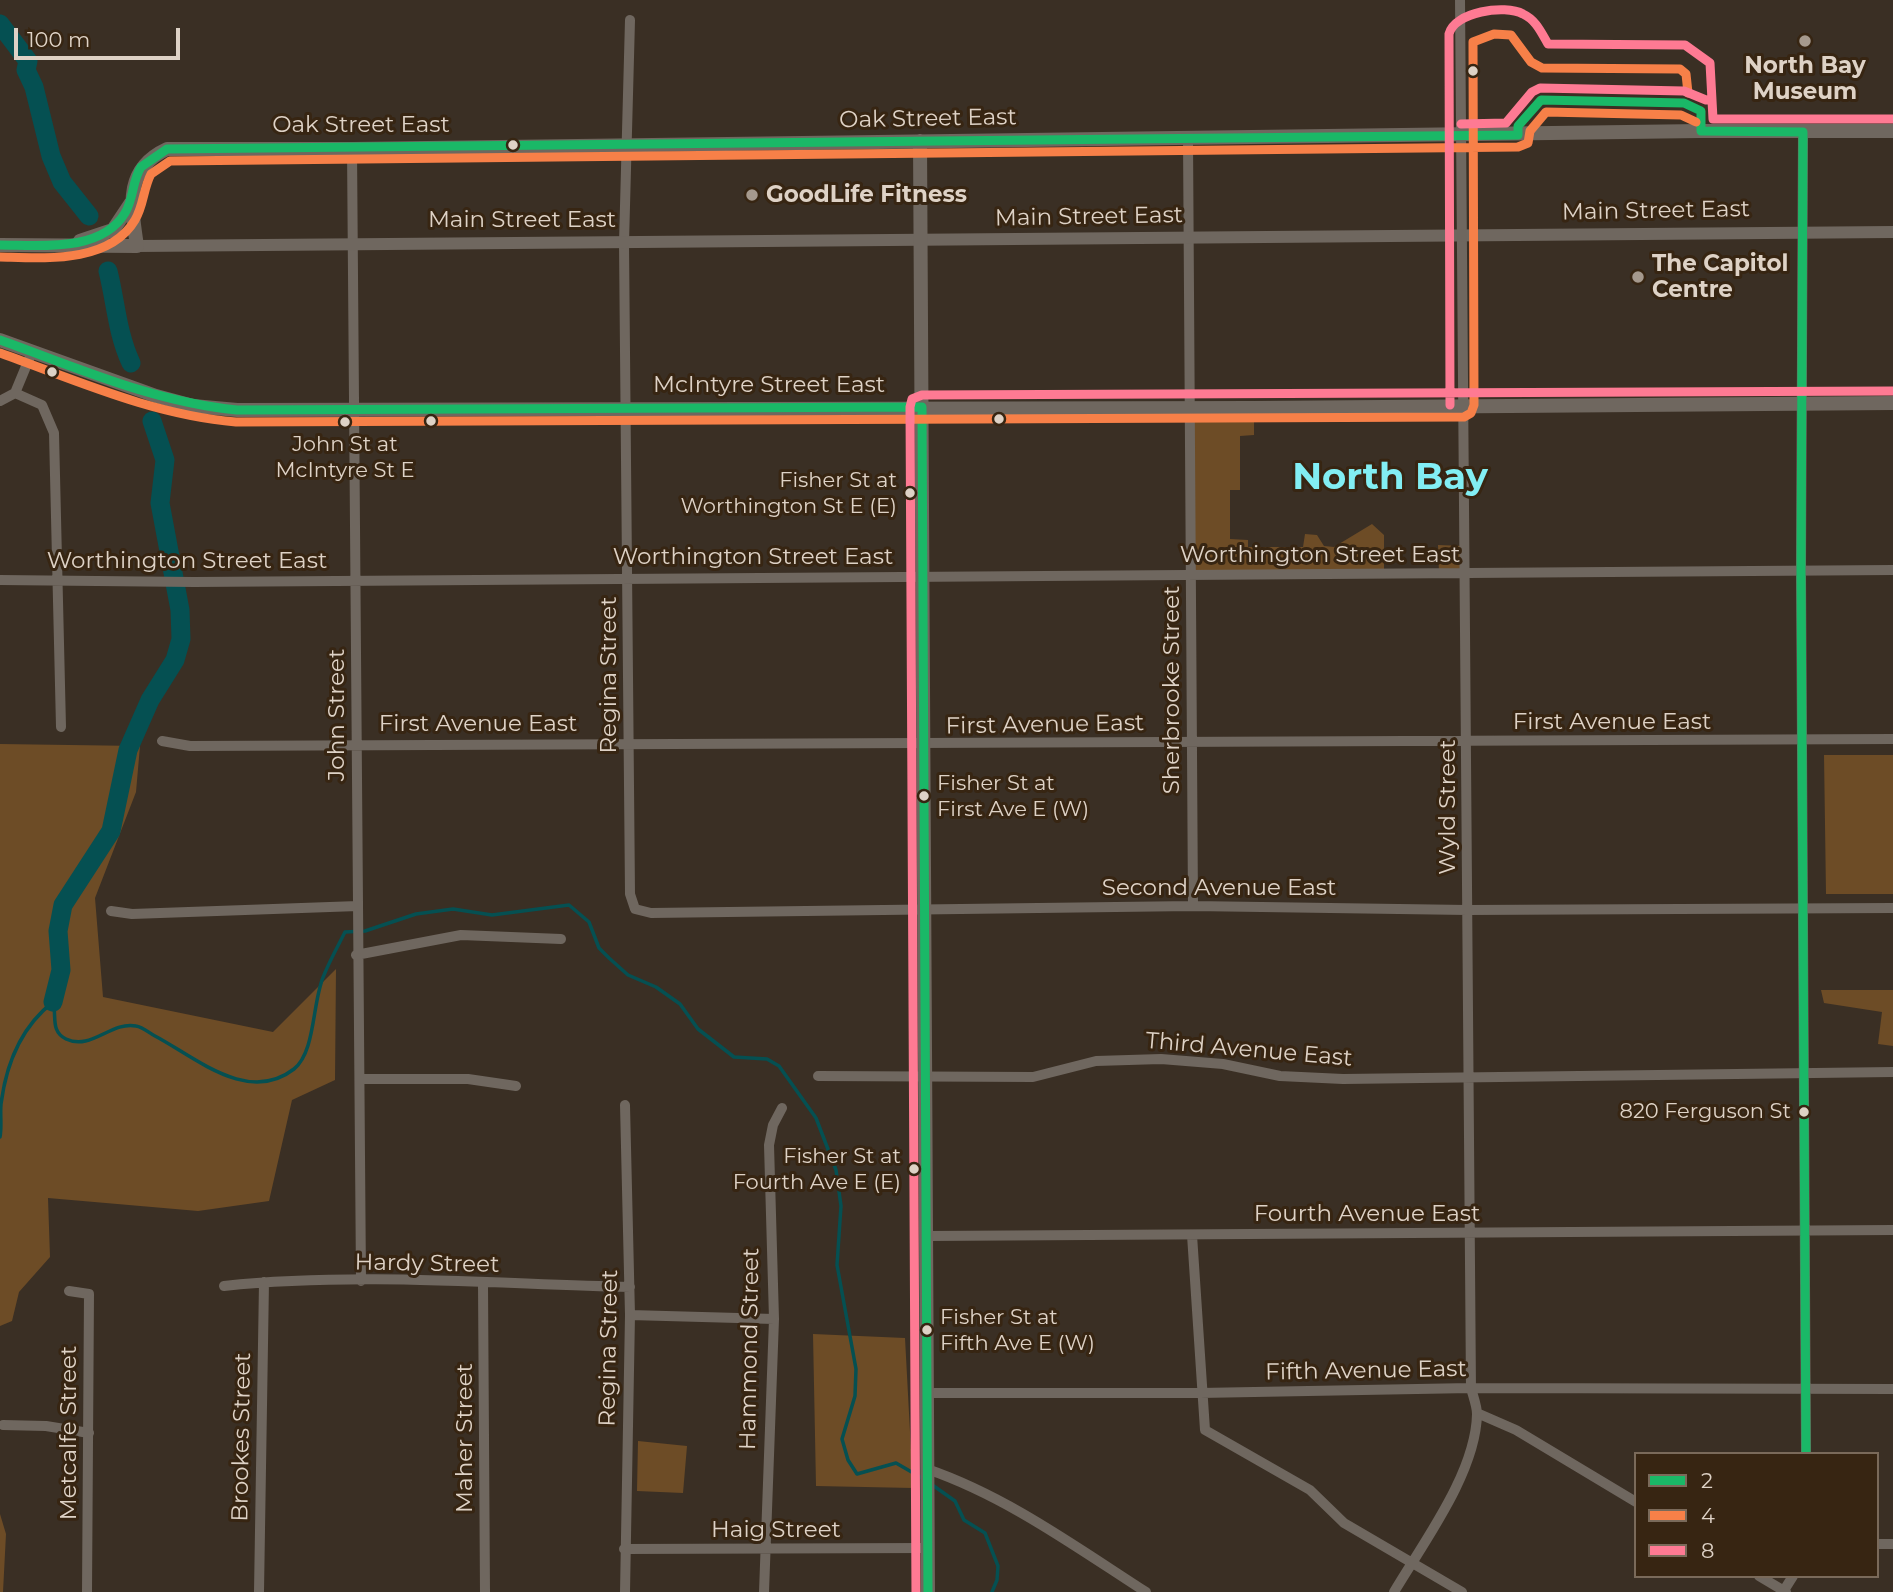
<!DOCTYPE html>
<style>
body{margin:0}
#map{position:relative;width:1893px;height:1592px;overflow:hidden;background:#3a2f24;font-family:Montserrat,sans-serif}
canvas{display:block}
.legend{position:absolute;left:1634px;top:1452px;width:245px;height:126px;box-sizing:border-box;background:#372512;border:2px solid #7a6a5a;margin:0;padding:9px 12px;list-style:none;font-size:21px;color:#ded2c6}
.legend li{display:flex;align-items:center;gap:14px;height:35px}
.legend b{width:35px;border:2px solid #7a6a5a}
.scale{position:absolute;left:14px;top:28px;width:166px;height:32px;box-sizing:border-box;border:4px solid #ded2c6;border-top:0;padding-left:9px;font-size:21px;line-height:24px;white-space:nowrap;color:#ded2c6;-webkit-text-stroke:5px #372512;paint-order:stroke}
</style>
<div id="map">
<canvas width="1893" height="1592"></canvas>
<ul class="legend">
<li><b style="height:9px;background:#1ab867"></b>2</li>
<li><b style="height:9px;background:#f78048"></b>4</li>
<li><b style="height:9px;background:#fe7a93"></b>8</li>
</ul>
<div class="scale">100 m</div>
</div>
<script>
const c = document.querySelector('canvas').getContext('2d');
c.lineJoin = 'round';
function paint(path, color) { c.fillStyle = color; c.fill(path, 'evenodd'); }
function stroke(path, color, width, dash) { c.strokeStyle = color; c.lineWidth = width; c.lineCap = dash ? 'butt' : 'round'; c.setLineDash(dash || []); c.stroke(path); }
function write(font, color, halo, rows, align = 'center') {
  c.font = font + ' Montserrat,sans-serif'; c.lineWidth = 6; c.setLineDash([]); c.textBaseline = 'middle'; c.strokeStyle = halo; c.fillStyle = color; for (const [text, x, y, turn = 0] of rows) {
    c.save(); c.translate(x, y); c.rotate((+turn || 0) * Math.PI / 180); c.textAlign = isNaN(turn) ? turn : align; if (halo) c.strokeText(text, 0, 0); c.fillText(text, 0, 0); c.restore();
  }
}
const green = new Path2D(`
 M 1192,408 L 1254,408 L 1254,435 L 1240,436 L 1240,490 L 1230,490 L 1230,539 L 1248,540 L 1248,547 L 1303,547 L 1305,534 L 1317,535 L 1324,546 L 1334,547 L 1372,524 L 1384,535 L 1384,574 L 1190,576 Z
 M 1438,545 L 1463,546 L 1463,573 L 1439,573 Z
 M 0,744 L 140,746 L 136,792 L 95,898 L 103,997 L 273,1032 L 336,969 L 335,1080 L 292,1100 L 269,1201 L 198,1211 L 48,1198 L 50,1257 L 19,1292 L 12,1321 L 0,1326 Z
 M 1824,755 L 1893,755 L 1893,894 L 1826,894 Z
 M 1821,990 L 1893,990 L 1893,1046 L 1878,1044 L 1882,1012 L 1824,1003 Z
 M 813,1334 L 905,1338 L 913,1488 L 816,1486 Z
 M 638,1441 L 687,1446 L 683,1493 L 637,1491 Z
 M 0,1514 L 6,1534 L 3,1592 L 0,1592 Z`);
const stream = new Path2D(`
 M 53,1002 C 57,1016 50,1031 66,1039 C 91,1051 111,1021 136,1026 C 143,1027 149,1033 155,1036 C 195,1057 248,1105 294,1069 C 316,1051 312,1001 324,975 C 330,960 338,946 345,932 L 365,931 L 416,914 L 453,909 L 492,915 L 569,905 L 589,922 L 599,948 L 609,958 L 628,975 L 656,987 L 680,1004 L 698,1029 L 734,1057 L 767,1059 L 779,1066 L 816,1118 L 836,1170 L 841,1206 L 837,1265 L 856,1369 L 855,1396 L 842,1439 L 848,1460 L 857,1474 L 896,1463 L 922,1478
 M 0,1137 C 2,1126 0,1115 1,1104 C 6,1065 21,1027 53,1002
 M 931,1484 L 955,1501 L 964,1520 L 985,1533 L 998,1566 L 997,1580 L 992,1592`);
const river = new Path2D(`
 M 0,24 L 28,61 L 26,70 L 34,87 L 51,156 L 62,182 L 89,216
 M 108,271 C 116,303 117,333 131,363
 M 53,1002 L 61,970 L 58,931 L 63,905 L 111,831 L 128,750 L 150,700 L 175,660 L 181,639 L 180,610 L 160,503 L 165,460 L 152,421`);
const minor = new Path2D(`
 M 630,20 L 624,243 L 630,894 L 635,909 L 651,913 L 1193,906 L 1467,910 L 1893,908
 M 1803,132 L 1801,570 L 1806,1454
 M 1188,139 L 1193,906
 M 352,149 L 361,1281
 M 15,393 L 42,405 L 54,433 L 61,727
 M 0,401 L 15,393 L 32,352
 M 0,580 L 194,582 L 1893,570
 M 162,741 L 190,746 L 1893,739
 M 111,911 L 132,914 L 358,906
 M 356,955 L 461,935 L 561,939
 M 818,1076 L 1033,1077 L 1096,1061 L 1161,1059 L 1223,1064 L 1280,1076 L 1343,1079 L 1893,1072
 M 361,1079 L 468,1079 L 516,1086
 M 625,1105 L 630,1315 L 625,1592
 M 1192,1235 L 1205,1430 L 1310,1490 L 1344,1523 L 1462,1592
 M 928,1236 L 1893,1230
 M 483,1284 L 485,1592
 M 224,1286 C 358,1272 496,1284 630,1287
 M 69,1291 L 89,1294 L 87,1592
 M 630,1315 L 774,1319
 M 926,1393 L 1200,1393 L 1471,1388 L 1893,1389
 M 1477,1413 L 1516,1430 L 1636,1502
 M 3,1425 L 46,1426 L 89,1433
 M 927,1469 C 1006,1496 1076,1547 1146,1592
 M 1877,1544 L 1893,1544
 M 624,1549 L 927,1548
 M 1759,1576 L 1786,1592
 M 259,1592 L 264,1282
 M 764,1592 L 774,1319 L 769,1145 L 773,1125 L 782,1108
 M 1394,1592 C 1423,1543 1476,1473 1477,1414 C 1477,1406 1473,1396 1471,1388 L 1460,0
 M 1783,1592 L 1793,1576`);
const tertiary = new Path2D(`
 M 137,246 L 1893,232`);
const secondary = new Path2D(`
 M 920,141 L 928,1592
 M 80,241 L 113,230 L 131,203
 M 0,245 L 137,246 C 131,205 124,169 167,149 L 352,149 L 1701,131 L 1893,131
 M 0,340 L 156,396 L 193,406 L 237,410 L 1254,408 L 1893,403`);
const bus1 = new Path2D(`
 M 0,245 C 39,245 101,253 125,213 C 134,198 132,181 141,167 L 167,149 L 1518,135 L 1518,126 L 1541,100 L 1684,103 L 1701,111 L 1701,131 L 1803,132 L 1801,570 L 1806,1454
 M 0,340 C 78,368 154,402 237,410 L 922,407 L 928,1592`);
const bus2 = new Path2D(`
 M 0,257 C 43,258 109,264 135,220 C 144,205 143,189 151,174 L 170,161 L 1518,147 L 1528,143 L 1530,131 L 1546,112 L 1681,115 L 1696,122
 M 0,353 C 78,381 153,415 236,422 L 1464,417 L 1471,413 L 1474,405 L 1473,42 L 1494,34 L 1511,35 L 1531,62 L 1542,68 L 1680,69 L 1686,74 L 1688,93`);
const bus3 = new Path2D(`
 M 1461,124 L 1506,123 L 1532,92 L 1540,88 L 1684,91 L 1706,100
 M 1450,405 L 1449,34 C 1454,12 1505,4 1523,14 C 1536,20 1541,32 1548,44 L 1685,45 L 1710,63 L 1713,119 L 1893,119
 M 916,1592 L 910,407 L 912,399 L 922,395 L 1893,391`);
const markers = [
 [1805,41,7,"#a5998d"],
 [1473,71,6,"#ded2c6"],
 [513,145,6,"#ded2c6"],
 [752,195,7,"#a5998d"],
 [1638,277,7,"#a5998d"],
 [52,372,6,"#ded2c6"],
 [999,419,6,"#ded2c6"],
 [431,421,6,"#ded2c6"],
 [345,422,6,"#ded2c6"],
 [910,493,6,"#ded2c6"],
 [924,796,6,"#ded2c6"],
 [1804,1112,6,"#ded2c6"],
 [914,1169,6,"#ded2c6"],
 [927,1330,6,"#ded2c6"]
];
const busNames = [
 ["John St at",345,445,"center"],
 ["McIntyre St E",345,471,"center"],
 ["Fisher St at",897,481],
 ["Worthington St E (E)",897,507],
 ["Fisher St at",937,784,"left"],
 ["First Ave E (W)",937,810,"left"],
 ["820 Ferguson St",1791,1112],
 ["Fisher St at",901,1157],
 ["Fourth Ave E (E)",901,1183],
 ["Fisher St at",940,1318,"left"],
 ["Fifth Ave E (W)",940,1344,"left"]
];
const poiNames = [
 ["North Bay",1805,66,"center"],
 ["Museum",1805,92,"center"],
 ["GoodLife Fitness",766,195],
 ["The Capitol",1652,264],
 ["Centre",1652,290]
];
const streetNames = [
 ["Oak Street East",928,119,-1],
 ["Oak Street East",361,125],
 ["Main Street East",1656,211,-1],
 ["Main Street East",1089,217,-1],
 ["Main Street East",522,220],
 ["McIntyre Street East",769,385],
 ["Worthington Street East",1320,555],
 ["Worthington Street East",753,557],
 ["Worthington Street East",187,561],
 ["Regina Street",609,675,-90],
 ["Sherbrooke Street",1172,690,-90],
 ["John Street",337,715,-90],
 ["First Avenue East",1612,722],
 ["First Avenue East",478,724],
 ["First Avenue East",1045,725,-1],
 ["Wyld Street",1448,807,-90],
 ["Second Avenue East",1219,888],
 ["Third Avenue East",1249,1050,5],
 ["Fourth Avenue East",1367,1214],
 ["Hardy Street",427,1264,1],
 ["Regina Street",609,1348,-89],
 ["Hammond Street",750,1349,-89],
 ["Fifth Avenue East",1366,1371,-1],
 ["Metcalfe Street",69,1433,-90],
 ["Brookes Street",242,1437,-89],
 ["Maher Street",465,1438,-90],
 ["Haig Street",776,1530]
];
const townNames = [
 ["North Bay",1390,478]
];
paint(green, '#6d4c26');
stroke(stream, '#055052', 3.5);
stroke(river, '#055052', 19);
stroke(minor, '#6f675f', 10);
stroke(tertiary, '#6f675f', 12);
stroke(secondary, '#6f675f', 14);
stroke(bus1, '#1ab867', 9);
stroke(bus2, '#f78048', 9);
stroke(bus3, '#fe7a93', 9);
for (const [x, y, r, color] of markers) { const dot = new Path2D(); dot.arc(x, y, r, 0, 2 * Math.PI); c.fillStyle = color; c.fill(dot); stroke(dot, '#372512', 2.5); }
write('21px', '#ded2c6', '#372512', busNames, 'right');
write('bold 23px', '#ded2c6', '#372512', poiNames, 'left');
write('23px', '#ded2c6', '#372512', streetNames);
write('bold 37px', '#82eef3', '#372512', townNames);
</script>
